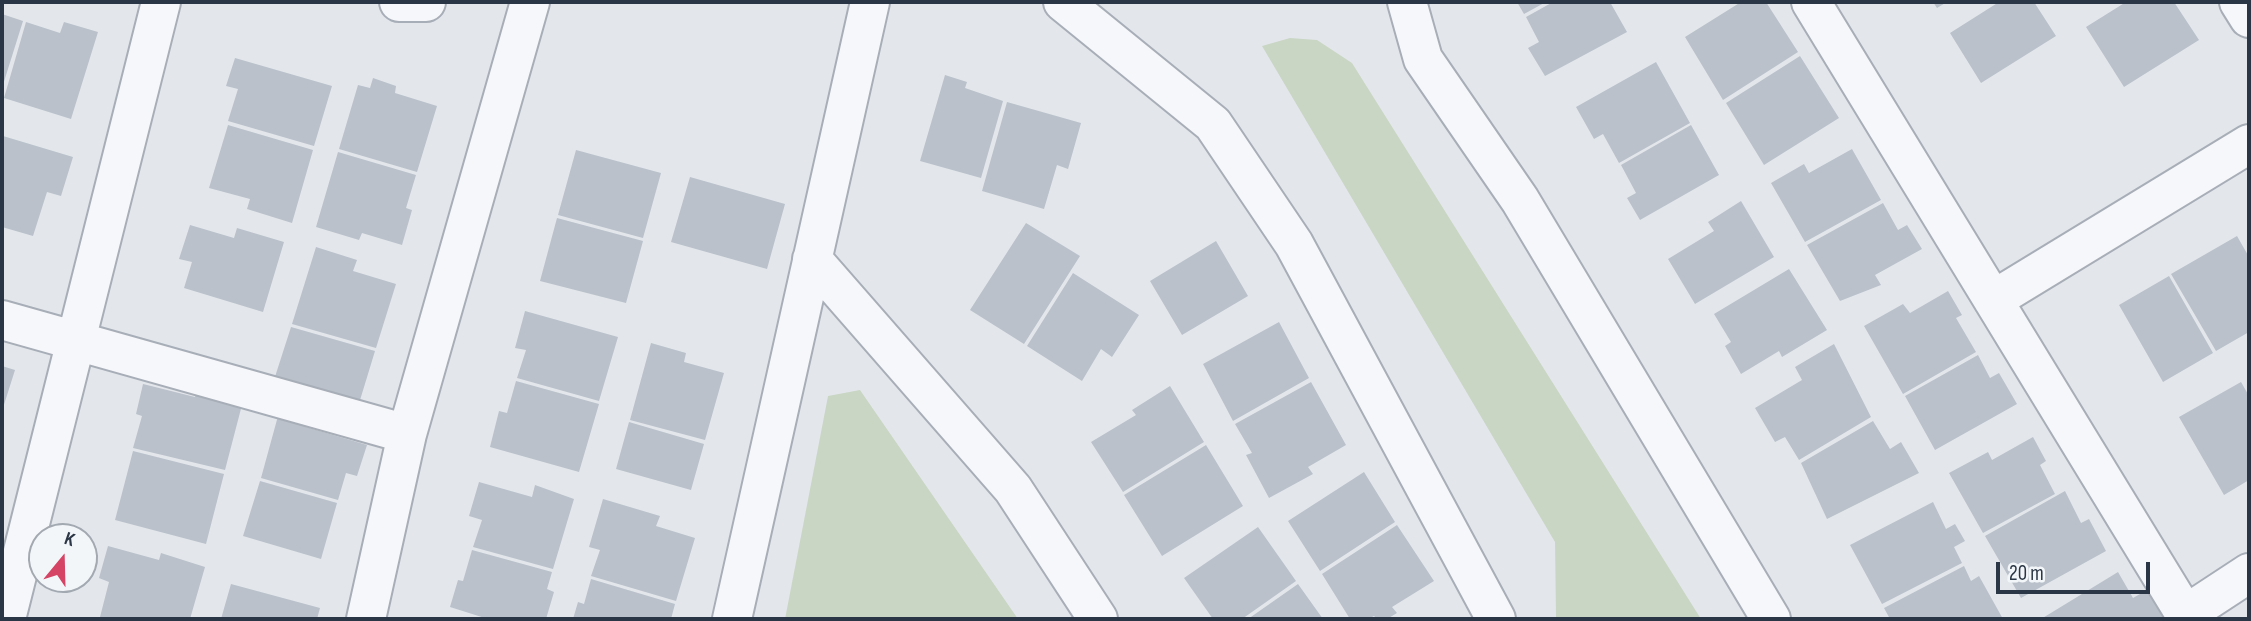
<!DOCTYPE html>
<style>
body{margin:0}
#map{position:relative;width:2251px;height:621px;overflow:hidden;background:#e3e7ec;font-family:"Sofia Sans Condensed",sans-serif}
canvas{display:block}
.frame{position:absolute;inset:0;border:4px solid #2a3645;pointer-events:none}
.north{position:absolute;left:28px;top:523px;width:70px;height:70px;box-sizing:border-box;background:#f3f6f9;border:2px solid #a3a9b1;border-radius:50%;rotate:19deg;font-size:19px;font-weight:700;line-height:28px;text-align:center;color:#2a3645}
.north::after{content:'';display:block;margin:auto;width:24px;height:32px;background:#d54465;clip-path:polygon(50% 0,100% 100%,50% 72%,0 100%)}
.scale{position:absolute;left:1996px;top:562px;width:154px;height:32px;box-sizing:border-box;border:4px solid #2a3645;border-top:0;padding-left:9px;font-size:21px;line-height:24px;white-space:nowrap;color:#2a3645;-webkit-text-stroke:5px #f3f6f9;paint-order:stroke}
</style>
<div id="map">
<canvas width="2251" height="621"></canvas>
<div class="frame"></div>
<div class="north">K</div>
<div class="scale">20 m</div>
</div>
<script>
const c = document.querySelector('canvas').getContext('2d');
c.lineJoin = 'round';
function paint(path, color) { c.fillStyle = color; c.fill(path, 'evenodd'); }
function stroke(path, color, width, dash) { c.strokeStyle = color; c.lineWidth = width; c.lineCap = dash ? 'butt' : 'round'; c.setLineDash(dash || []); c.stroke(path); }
const green = new Path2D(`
 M 1290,38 L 1317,40 L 1352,63 L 1701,619 L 1556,619 L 1555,542 L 1262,46 Z
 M 860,390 L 1018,619 L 785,619 L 828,396 Z`);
const building = new Path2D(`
 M 1517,2 L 1546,2 L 1524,14 Z
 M 1553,2 L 1610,2 L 1627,32 L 1545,76 L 1528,48 L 1539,42 L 1526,17 Z
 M 1741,2 L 1766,2 L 1798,52 L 1723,100 L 1685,37 Z
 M 1933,2 L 1947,2 L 1937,8 Z
 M 1999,2 L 2034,2 L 2056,36 L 1981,83 L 1950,33 Z
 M 2126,2 L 2174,2 L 2199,40 L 2124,87 L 2086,27 Z
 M 2,14 L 23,21 L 2,88 Z
 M 26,22 L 60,33 L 64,22 L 98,32 L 71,119 L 4,98 Z
 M 1800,56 L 1839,118 L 1764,165 L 1726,103 Z
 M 235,58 L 332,86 L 314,146 L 228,121 L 238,89 L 226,86 Z
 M 1656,62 L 1690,123 L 1619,163 L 1603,134 L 1594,139 L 1576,107 Z
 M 945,75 L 967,82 L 965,88 L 1003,101 L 981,178 L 920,161 Z
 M 373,78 L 396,86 L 395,93 L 437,106 L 417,172 L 339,149 L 358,85 L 370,88 Z
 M 1007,102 L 1081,123 L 1068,169 L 1057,165 L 1044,209 L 982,191 Z
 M 228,125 L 313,150 L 292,223 L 247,209 L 250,199 L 209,188 Z
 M 1691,125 L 1719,175 L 1640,220 L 1627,198 L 1636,193 L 1621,165 Z
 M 3,136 L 73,157 L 61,196 L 47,192 L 33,236 L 2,227 Z
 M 1852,149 L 1881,200 L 1805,242 L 1771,183 L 1804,164 L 1809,173 Z
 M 576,150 L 661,173 L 643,238 L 558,215 Z
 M 338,152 L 416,175 L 406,208 L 412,210 L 402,245 L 362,233 L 359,240 L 316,227 Z
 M 690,177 L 785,204 L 767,269 L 671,242 Z
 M 1741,201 L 1774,257 L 1695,304 L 1668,259 L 1714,231 L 1708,222 Z
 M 1883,203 L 1898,230 L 1907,225 L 1922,249 L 1875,275 L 1881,285 L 1840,301 L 1807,245 Z
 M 557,218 L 643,241 L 626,303 L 540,281 Z
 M 1026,223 L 1080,256 L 1024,344 L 970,310 Z
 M 190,225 L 234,238 L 237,228 L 284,242 L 263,312 L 184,288 L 192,262 L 179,259 Z
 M 2237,236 L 2249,257 L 2249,332 L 2216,351 L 2171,274 Z
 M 1216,241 L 1248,296 L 1182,335 L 1150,281 Z
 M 316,247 L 357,260 L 353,271 L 396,284 L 376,348 L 292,324 Z
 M 1789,269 L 1827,330 L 1782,357 L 1779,351 L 1741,374 L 1725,346 L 1731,342 L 1714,314 Z
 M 1073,273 L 1139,315 L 1112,357 L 1101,349 L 1082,381 L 1027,346 Z
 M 2169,276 L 2213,353 L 2163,382 L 2119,305 Z
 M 1948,291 L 1962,315 L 1956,318 L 1976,352 L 1903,394 L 1864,326 L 1903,304 L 1910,313 Z
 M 525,311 L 618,337 L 599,401 L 517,378 L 526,350 L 515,348 Z
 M 1279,322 L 1309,378 L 1233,421 L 1203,364 Z
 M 291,327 L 375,351 L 357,410 L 273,383 Z
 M 651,343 L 686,353 L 684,362 L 724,373 L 705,440 L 630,420 Z
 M 1834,344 L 1871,417 L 1799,460 L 1785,437 L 1775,442 L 1755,408 L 1802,380 L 1795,367 Z
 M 1978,355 L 1990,378 L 1999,373 L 2017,404 L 1935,450 L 1905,396 Z
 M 2,366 L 15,370 L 2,411 Z
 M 516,381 L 599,404 L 579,472 L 490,447 L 499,411 L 507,413 Z
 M 1311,382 L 1346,445 L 1308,467 L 1313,474 L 1269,498 L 1246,455 L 1252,453 L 1235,424 Z
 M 2241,382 L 2249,396 L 2249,480 L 2224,495 L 2179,417 Z
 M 143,384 L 195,397 L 197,390 L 243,401 L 225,470 L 133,448 L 142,416 L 136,414 Z
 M 1170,386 L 1204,442 L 1123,492 L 1091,442 L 1136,415 L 1132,410 Z
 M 278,416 L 309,418 L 306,427 L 367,445 L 357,476 L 346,473 L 338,500 L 261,478 Z
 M 1873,421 L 1890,449 L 1901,442 L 1919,473 L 1827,519 L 1801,463 Z
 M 629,422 L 704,444 L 691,490 L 616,469 Z
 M 2033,437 L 2046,461 L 2040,465 L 2055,494 L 1983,533 L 1949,473 L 1988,452 L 1992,460 Z
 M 1206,445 L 1243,506 L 1162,556 L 1124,495 Z
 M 133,451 L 224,474 L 206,544 L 115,520 Z
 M 1364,472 L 1395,522 L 1320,571 L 1288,521 Z
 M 260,481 L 337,503 L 321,559 L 243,536 Z
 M 479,482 L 532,497 L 535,485 L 574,499 L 553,569 L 473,547 L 482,520 L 469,516 Z
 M 2065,491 L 2081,523 L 2089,519 L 2106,551 L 2021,598 L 1985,536 Z
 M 603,499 L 660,516 L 656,526 L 695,538 L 676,601 L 591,576 L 600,550 L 589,547 Z
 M 1933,502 L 1946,529 L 1955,524 L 1965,541 L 1954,547 L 1962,563 L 1882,604 L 1850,545 Z
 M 1397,525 L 1434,581 L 1392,607 L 1397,613 L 1387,619 L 1377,619 L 1374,616 L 1368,619 L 1350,619 L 1322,574 Z
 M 1258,527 L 1296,581 L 1242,619 L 1213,619 L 1184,578 Z
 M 108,546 L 159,560 L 161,553 L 205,567 L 190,619 L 109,619 L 100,617 L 109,582 L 99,578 Z
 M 472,550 L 552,572 L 547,589 L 554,592 L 546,619 L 488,619 L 450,607 L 458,580 L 463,581 Z
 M 1964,566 L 1971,581 L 1979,576 L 2003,619 L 1890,619 L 1884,608 Z
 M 2118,572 L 2133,598 L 2152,587 L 2169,616 L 2164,619 L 2041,619 Z
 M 591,579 L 675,604 L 671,619 L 573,619 L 578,602 L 584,604 Z
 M 231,584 L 320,608 L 317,619 L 221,619 Z
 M 1298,584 L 1323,619 L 1248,619 Z`);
const street = new Path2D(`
 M 399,2 L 426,2
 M 1063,2 L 1213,124 L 1294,244 L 1496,619
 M 1407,2 L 1423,59 L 1520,200 L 1771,619
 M 1811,2 L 2188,619
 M 2239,2 L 2249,18
 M 812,259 L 1013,489 L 1098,619
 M 1993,300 L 2249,144
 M 2,320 L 407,434
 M 2185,615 L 2249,573
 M 6,619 L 161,2
 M 366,619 L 407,434 L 530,2
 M 732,619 L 870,2`);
paint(green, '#cad6c4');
paint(building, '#bac1ca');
stroke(street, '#a8aeb7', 42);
stroke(street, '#f6f7fa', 38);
</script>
